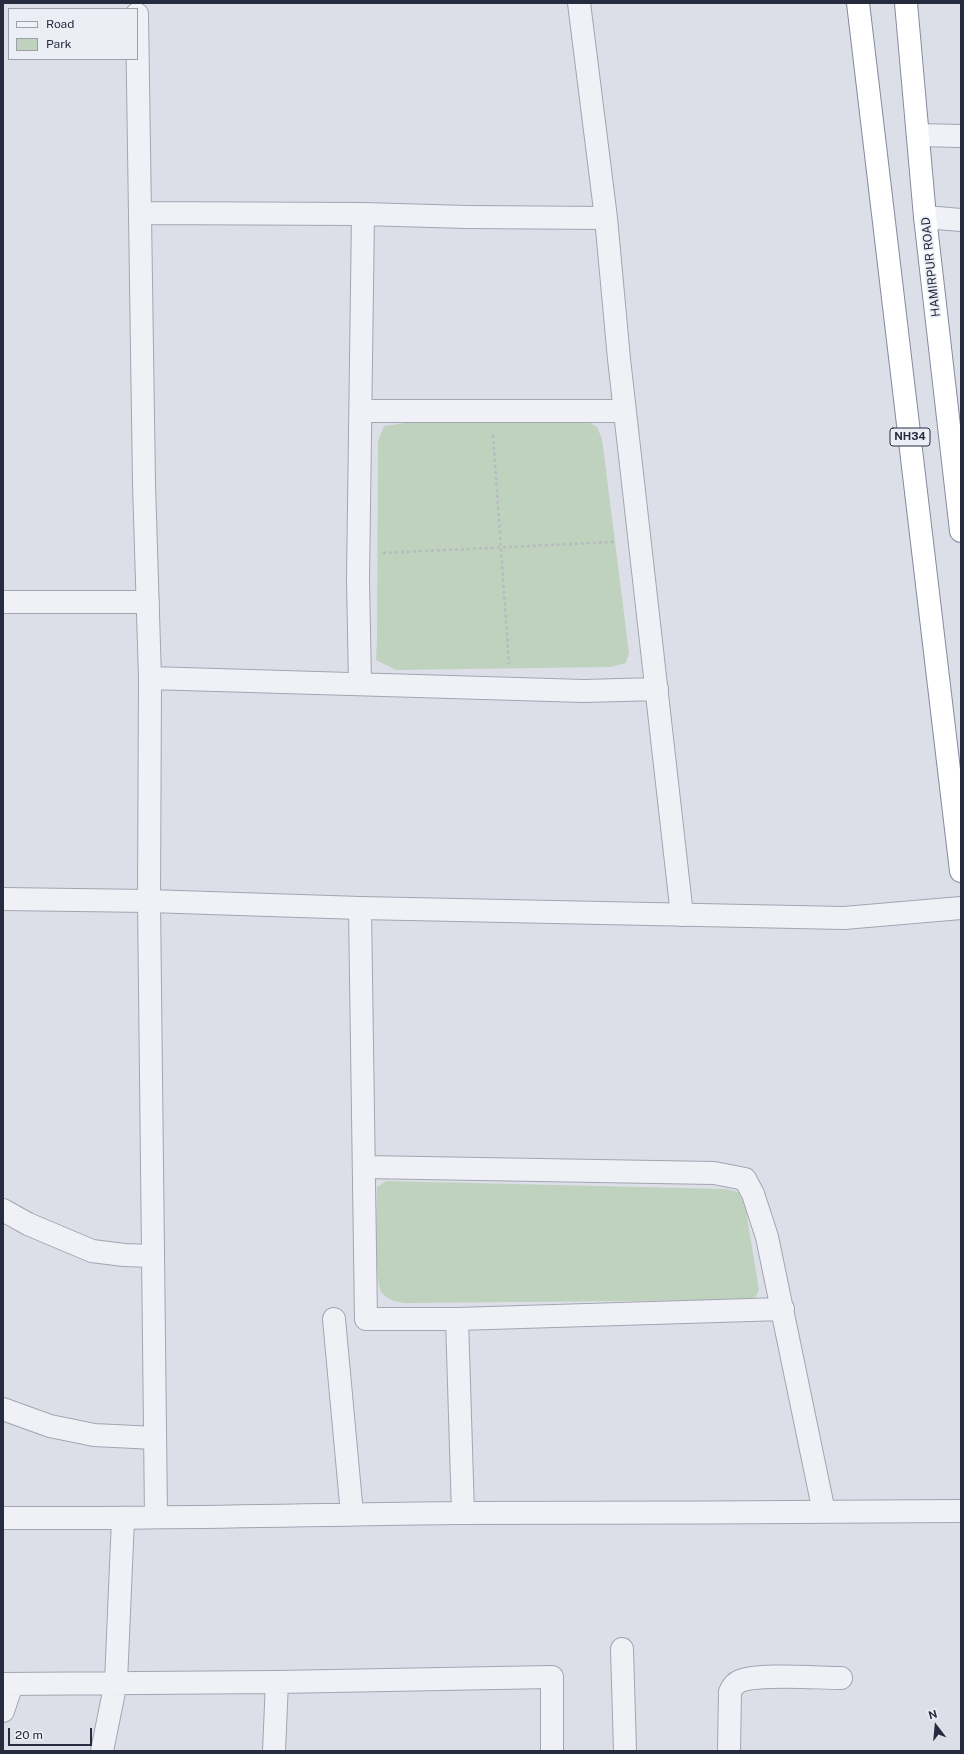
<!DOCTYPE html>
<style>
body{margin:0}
#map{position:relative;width:964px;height:1754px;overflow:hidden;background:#dddfe8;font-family:"Public Sans",sans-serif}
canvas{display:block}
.frame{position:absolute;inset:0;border:4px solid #262b3f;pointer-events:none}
.legend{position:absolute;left:8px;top:8px;width:130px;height:52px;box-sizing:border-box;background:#eceef5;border:1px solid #9da0ac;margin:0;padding:5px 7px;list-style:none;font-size:12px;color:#262b3f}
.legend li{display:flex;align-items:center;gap:8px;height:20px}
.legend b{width:20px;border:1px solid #9da0ac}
.north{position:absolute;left:916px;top:1706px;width:40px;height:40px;-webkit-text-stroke:3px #eceef5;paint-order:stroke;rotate:344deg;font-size:11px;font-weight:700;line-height:16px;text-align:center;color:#262b3f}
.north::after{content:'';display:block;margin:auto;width:14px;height:18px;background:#262b3f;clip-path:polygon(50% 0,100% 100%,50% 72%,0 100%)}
.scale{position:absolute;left:8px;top:1728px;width:84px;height:18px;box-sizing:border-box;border:2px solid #262b3f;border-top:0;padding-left:5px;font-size:12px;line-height:14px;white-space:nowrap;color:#262b3f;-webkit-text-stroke:3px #eceef5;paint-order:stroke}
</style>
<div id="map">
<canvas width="964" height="1754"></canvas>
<div class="frame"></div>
<ul class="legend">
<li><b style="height:5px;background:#f0f1f6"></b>Road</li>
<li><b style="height:11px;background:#bfd2be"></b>Park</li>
</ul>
<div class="north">N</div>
<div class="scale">20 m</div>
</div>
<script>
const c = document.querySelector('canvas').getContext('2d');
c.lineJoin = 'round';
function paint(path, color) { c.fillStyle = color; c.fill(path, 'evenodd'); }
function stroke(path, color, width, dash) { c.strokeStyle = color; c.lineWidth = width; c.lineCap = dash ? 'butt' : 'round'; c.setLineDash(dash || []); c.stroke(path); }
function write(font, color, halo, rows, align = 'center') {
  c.font = font + ' "Public Sans",sans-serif'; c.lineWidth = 3.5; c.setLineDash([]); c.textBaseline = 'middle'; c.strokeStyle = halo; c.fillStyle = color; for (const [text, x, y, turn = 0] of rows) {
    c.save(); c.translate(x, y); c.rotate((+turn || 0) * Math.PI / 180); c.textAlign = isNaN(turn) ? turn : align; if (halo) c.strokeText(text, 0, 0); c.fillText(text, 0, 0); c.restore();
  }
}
const green = new Path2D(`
 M 582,418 L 597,427 L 602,439 L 629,653 L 626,663 L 610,667 L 396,670 L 376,660 L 377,639 L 378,441 L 384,426 L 412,422 Z
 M 386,1181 L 726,1189 L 738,1192 L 745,1205 L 759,1290 L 755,1298 L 745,1300 L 404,1303 C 395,1301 387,1300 382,1293 C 374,1282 377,1205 377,1187 Z`);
const path = new Path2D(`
 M 493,435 L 509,664
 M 383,553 L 614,542`);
const minor = new Path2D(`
 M 579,3 L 606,218 L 619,359 L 682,915
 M 137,14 L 144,484 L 150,678 L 149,901 L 156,1517
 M 918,135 L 961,136
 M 140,213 L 363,214 L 467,217 L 606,218
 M 925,217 L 961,220
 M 361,411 L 625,411
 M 3,602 L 148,602
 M 150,678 L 584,691 L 657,689
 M 360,683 L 358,580 L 363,214
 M 360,908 L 366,1319 L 457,1319 L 783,1309
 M 364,1167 L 714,1173 L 745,1179 L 753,1194 L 767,1237 L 824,1512
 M 3,1210 L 28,1224 L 92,1251 L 124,1255 L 153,1256
 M 334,1319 L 352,1514
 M 457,1319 L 463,1513
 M 3,1409 L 50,1426 L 94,1435 L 155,1438
 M 3,1518 C 154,1519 305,1515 455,1513 C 624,1512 792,1513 961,1511
 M 622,1649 L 625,1751
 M 3,1684 L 277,1682 L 552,1677 L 552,1751
 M 3,1711 L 12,1684
 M 102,1751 L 116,1682 L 123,1519
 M 274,1751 L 277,1682
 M 729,1751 L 730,1692 C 732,1687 735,1683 740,1681 C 759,1673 818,1678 841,1678`);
const tertiary = new Path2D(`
 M 3,899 L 149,901 L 360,908 L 844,918 L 961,908`);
const trunk = new Path2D(`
 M 858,3 L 961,871
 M 906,3 L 925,217 L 961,531`);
const shields = [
 [910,437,40]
];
const shieldNames = [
 ["NH34",910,437]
];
const streetNames = [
 ["HAMIRPUR ROAD",931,267,-96]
];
paint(green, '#bfd2be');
stroke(minor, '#a2a5b2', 24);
stroke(tertiary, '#a2a5b2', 24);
stroke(trunk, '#848a9f', 24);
stroke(path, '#b7bac3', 2.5, [3, 3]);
stroke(minor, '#f0f1f6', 22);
stroke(tertiary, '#f0f1f6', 22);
stroke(trunk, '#fff', 22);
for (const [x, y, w] of shields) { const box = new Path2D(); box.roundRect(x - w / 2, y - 9, w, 18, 3); c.fillStyle = '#eceef5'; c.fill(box); stroke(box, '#262b3f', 1); }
write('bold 11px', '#262b3f', null, shieldNames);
write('12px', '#262b3f', '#eceef5', streetNames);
</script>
